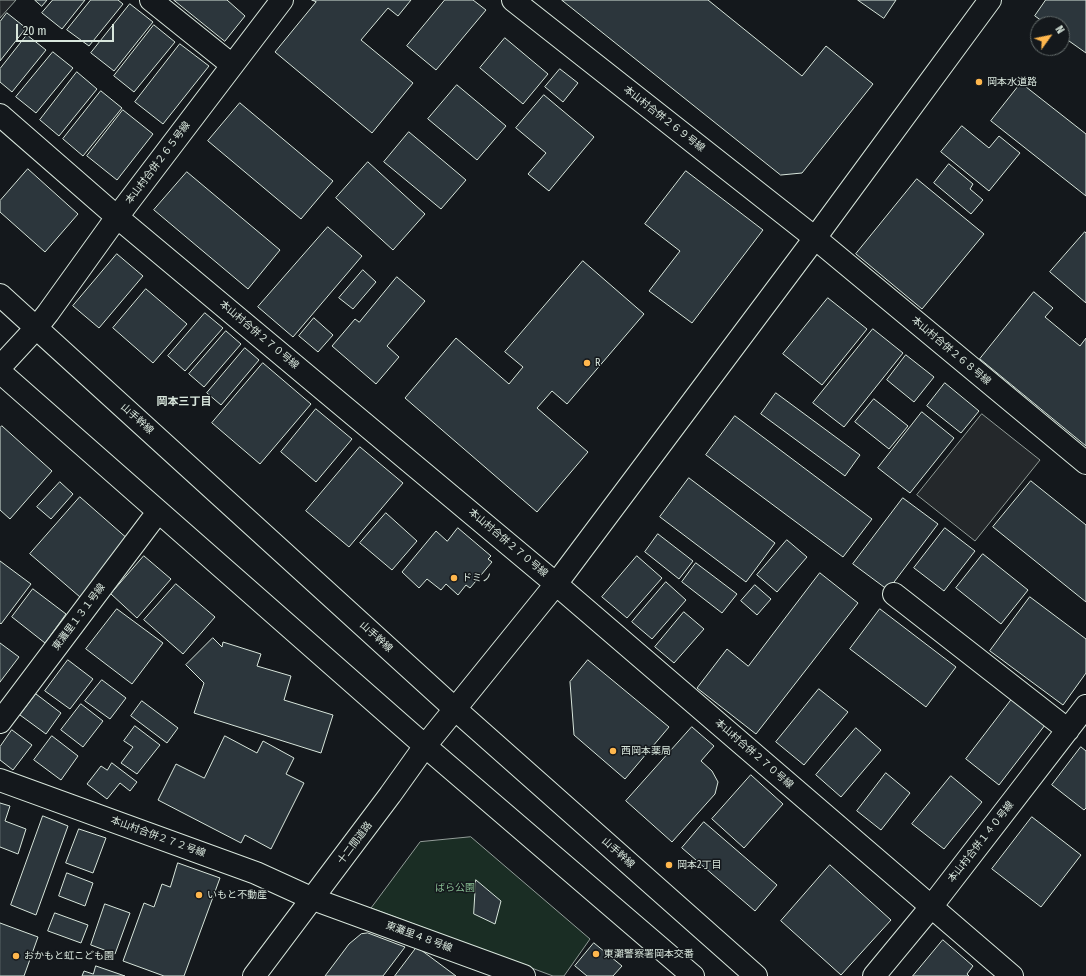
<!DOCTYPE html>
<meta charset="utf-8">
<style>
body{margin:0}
#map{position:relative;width:1086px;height:976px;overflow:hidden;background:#14181c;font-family:"Fira Sans Condensed",sans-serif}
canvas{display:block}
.north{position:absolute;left:1030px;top:16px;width:40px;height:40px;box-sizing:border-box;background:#14181c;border:1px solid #626a69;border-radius:50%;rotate:57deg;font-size:11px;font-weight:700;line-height:16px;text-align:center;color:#d8e6dc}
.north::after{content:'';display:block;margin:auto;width:14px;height:18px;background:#ffb74d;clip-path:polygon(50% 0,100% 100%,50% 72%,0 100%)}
.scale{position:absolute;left:16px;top:24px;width:98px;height:18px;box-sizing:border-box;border:2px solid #d8e6dc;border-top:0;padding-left:5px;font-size:12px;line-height:14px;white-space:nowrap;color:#d8e6dc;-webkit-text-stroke:3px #14181c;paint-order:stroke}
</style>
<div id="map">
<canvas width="1086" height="976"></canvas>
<div class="north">N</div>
<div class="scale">20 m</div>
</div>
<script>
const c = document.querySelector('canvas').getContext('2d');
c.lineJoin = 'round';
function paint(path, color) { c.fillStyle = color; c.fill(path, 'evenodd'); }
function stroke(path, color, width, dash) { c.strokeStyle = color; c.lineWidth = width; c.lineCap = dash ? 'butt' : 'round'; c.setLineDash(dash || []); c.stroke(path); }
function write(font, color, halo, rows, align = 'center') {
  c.font = font + ' "Fira Sans Condensed","Noto Sans JP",sans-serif'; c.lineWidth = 3; c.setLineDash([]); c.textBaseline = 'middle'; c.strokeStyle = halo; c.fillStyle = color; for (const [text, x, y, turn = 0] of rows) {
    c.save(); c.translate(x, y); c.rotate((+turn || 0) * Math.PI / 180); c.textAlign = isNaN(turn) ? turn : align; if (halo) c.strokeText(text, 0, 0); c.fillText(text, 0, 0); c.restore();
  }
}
const green = new Path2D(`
 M 471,837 L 590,939 L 564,976 L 553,976 L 371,908 L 420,842 Z`);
const parking = new Path2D(`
 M 0,0 L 16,0 L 0,18 Z
 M 982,414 L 1040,460 L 975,541 L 917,495 Z`);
const building = new Path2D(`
 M 35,0 L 47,0 L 42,6 Z
 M 53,0 L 85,0 L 62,29 L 42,13 Z
 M 91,0 L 118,0 L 123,4 L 89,46 L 67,30 Z
 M 174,0 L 227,0 L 245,16 L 225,41 Z
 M 312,0 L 411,0 L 398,16 L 388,8 L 361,40 L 413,83 L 372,133 L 275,52 L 316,2 Z
 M 445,0 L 473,0 L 486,10 L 436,70 L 407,46 Z
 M 562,0 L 708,0 L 802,76 L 826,46 L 873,84 L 802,173 L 781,175 Z
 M 858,0 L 896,0 L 884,18 Z
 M 1046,0 L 1086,0 L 1086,53 L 1062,36 L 1062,24 L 1046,24 L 1035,16 Z
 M 130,4 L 153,22 L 114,71 L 91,53 Z
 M 7,13 L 26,28 L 0,61 L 0,22 Z
 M 154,25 L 175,42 L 134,92 L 114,76 Z
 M 27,35 L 46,50 L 12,92 L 0,82 L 0,69 Z
 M 505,38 L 548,74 L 523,104 L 480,68 Z
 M 180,44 L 209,66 L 163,124 L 135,102 Z
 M 53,52 L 73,68 L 36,113 L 16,97 Z
 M 560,69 L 578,83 L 563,102 L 545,87 Z
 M 77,72 L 97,89 L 59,136 L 40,120 Z
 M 1021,83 L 1086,134 L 1086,196 L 991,121 Z
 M 457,85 L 506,126 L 477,160 L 428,119 Z
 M 101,91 L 122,108 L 83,156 L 63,139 Z
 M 544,95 L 594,137 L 549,191 L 528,174 L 546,153 L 516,128 Z
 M 240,103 L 333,181 L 301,219 L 208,141 Z
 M 123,110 L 153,134 L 117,180 L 87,156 Z
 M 962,126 L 989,148 L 999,136 L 1020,153 L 989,191 L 941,152 Z
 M 409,132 L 466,180 L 441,209 L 384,162 Z
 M 368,162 L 425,214 L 393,250 L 336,198 Z
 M 949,164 L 973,184 L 970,189 L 983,200 L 971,214 L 934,183 Z
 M 28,169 L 78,214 L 45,252 L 0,212 L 0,201 Z
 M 686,171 L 763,230 L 692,323 L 649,291 L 680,251 L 645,224 Z
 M 187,172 L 280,250 L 248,289 L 154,210 Z
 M 917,179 L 984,234 L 922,309 L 856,254 Z
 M 328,227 L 362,256 L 293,337 L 258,307 Z
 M 1085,232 L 1086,233 L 1086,303 L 1050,272 Z
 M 117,254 L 143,276 L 99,328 L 73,306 Z
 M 583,261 L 644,314 L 567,404 L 552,391 L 537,408 L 588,452 L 537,512 L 405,398 L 456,338 L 509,384 L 523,367 L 505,352 Z
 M 363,270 L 376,282 L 353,309 L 339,298 Z
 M 397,277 L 425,301 L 387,346 L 399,357 L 376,384 L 332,346 L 355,319 L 359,322 Z
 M 146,289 L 187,324 L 153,363 L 113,328 Z
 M 1034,292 L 1053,308 L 1045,317 L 1080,346 L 1086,338 L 1086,446 L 980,359 Z
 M 828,298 L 867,329 L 822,385 L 783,354 Z
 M 205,313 L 223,328 L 185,371 L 168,356 Z
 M 314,318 L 333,335 L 318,352 L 299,336 Z
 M 873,329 L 903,353 L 844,427 L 813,403 Z
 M 226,331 L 241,344 L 204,387 L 189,374 Z
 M 245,348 L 259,360 L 221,405 L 207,393 Z
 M 906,355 L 934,377 L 914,402 L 887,380 Z
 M 263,363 L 311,404 L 260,464 L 212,423 Z
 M 945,383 L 979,411 L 961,433 L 927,406 Z
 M 776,393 L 860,455 L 845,476 L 761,414 Z
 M 874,399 L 908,426 L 889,449 L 855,422 Z
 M 316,409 L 352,439 L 316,482 L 281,452 Z
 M 922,412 L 954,438 L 910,493 L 878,468 Z
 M 735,416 L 872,519 L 843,557 L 706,455 Z
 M 2,426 L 52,471 L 10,519 L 0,510 L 0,428 Z
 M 360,447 L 403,483 L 349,547 L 306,511 Z
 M 689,478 L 775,543 L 746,582 L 660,517 Z
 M 1031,481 L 1086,525 L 1086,602 L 993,527 Z
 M 60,482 L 73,494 L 51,519 L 37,507 Z
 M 80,497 L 129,540 L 80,597 L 30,554 Z
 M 903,498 L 938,524 L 888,590 L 853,564 Z
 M 386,513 L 417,541 L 392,570 L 360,543 Z
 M 458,528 L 491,556 L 488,559 L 492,562 L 470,588 L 466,585 L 458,595 L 446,584 L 441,590 L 427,579 L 419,588 L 402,572 L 436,531 L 447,541 Z
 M 945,528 L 975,551 L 944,591 L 914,568 Z
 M 658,534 L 693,561 L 679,579 L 645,552 Z
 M 787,540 L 807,557 L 777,592 L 757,575 Z
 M 983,554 L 1028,590 L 1001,624 L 956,588 Z
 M 144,556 L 171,579 L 137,618 L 111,594 Z
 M 637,556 L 662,578 L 627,618 L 602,597 Z
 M 0,561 L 31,584 L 1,624 L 0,623 Z
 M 696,563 L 737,594 L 722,613 L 682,582 Z
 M 820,573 L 858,603 L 756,734 L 697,688 L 727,649 L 748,666 Z
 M 666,582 L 686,600 L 652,639 L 632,622 Z
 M 176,584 L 215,617 L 183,654 L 144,620 Z
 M 755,585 L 771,599 L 757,615 L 741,601 Z
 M 33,589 L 66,614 L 45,643 L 12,617 Z
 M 1030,597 L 1086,639 L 1086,673 L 1063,705 L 990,651 Z
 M 117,609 L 163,643 L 132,684 L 86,649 Z
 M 880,609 L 956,667 L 926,707 L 850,649 Z
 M 684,612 L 704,629 L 674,663 L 655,647 Z
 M 213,638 L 222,647 L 223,642 L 261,654 L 257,666 L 291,676 L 284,700 L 333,715 L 321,753 L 194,713 L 204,683 L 186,665 Z
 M 0,643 L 19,657 L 0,682 Z
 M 68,660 L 93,679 L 70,709 L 45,691 Z
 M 588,660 L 669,727 L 625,779 L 574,735 L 570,682 Z
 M 102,680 L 126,698 L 110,719 L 85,701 Z
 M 819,689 L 848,712 L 804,765 L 776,742 Z
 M 36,694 L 61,713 L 46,734 L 20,715 Z
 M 1012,699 L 1045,725 L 999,785 L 966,759 Z
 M 142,701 L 178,728 L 167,743 L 131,716 Z
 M 81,704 L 103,721 L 83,747 L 61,730 Z
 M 135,726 L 160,745 L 137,774 L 121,763 L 133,747 L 124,741 Z
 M 692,727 L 714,746 L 701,761 L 712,771 L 718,782 L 715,794 L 672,842 L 626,801 Z
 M 856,728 L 881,750 L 841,797 L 816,775 Z
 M 12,730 L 32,745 L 13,770 L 0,760 L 0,747 Z
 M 52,736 L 78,756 L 61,780 L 34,760 Z
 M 225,736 L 257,753 L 263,741 L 294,758 L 286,774 L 304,783 L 271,849 L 245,835 L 241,843 L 158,800 L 176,764 L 204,778 Z
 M 1081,747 L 1086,751 L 1086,808 L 1084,810 L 1052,785 Z
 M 112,763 L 137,782 L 130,791 L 120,783 L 107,799 L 87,784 L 101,766 L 107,770 Z
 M 886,773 L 910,793 L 881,830 L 857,811 Z
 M 751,775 L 783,804 L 744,848 L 712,819 Z
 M 951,776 L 982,802 L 944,849 L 912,824 Z
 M 0,803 L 10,806 L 5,821 L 26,829 L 18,854 L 0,847 Z
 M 43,816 L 68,826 L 36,915 L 11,905 Z
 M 1032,817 L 1081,855 L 1041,907 L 992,869 Z
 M 704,822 L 777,885 L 755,911 L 682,848 Z
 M 79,829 L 106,838 L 93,873 L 66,863 Z
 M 178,863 L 220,878 L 184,976 L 164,976 L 123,961 L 144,903 L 154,907 L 162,884 L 170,887 Z
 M 830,865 L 891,920 L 841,975 L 781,921 Z
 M 67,873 L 93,883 L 85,906 L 59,896 Z
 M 476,880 L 501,901 L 495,924 L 474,914 Z
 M 105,904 L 130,913 L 115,954 L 91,945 Z
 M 55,913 L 88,925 L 81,943 L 48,931 Z
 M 0,923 L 38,937 L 24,976 L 0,976 Z
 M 368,933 L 405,947 L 383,976 L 325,976 L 349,944 L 361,934 Z
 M 943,940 L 973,966 L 967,974 L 969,976 L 913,976 Z
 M 594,943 L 622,966 L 613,976 L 587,976 L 575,966 Z
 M 417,947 L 456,976 L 395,976 Z
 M 96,966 L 125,976 L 82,976 L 84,971 L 93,974 Z`);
const minor = new Path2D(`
 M 151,0 L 232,65
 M 513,0 L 815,238 L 1086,463
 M 0,115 L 117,217 L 556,584 L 1012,976
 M 0,295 L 455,709 L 756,976
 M 0,367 L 37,327 L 48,313 L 117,217 L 282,0
 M 0,372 L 425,746 L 693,976
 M 894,594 L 1068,730
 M 0,722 L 158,512
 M 0,780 L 256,873 L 313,899 L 524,976
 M 254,976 L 390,795 L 425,746 L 556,584 L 815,238 L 990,0
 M 874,976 L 931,907 L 1086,706`);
const markers = [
 [979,82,4,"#ffb74d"],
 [587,363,4,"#ffb74d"],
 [454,578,4,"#ffb74d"],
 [613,751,4,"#ffb74d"],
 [669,865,4,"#ffb74d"],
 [199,895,4,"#ffb74d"],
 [596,954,4,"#ffb74d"],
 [16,956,4,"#ffb74d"]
];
const poiNames = [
 ["岡本水道路",987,82],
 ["R",595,363],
 ["ドミノ",462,578],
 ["西岡本薬局",621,751],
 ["岡本2丁目",677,865],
 ["いもと不動産",207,895],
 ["東灘警察署岡本交番",604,954],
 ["おかもと虹こども園",24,956]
];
const streetNames = [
 ["本山村合併２６９号線",664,119,38],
 ["本山村合併２６５号線",158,163,-53],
 ["本山村合併２７０号線",259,335,40],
 ["本山村合併２６８号線",951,351,40],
 ["山手幹線",137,419,42],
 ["本山村合併２７０号線",508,543,40],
 ["東灘里１３１号線",79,617,-53],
 ["山手幹線",376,637,42],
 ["本山村合併２７０号線",754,754,41],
 ["本山村合併２７２号線",158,837,20],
 ["本山村合併１４０号線",981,842,-52],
 ["十二間道路",355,843,-53],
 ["山手幹線",618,853,42],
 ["東灘里４８号線",419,937,20]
];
const parkNames = [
 ["ばら公園",455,888]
];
const neighbourhoodNames = [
 ["岡本三丁目",184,402]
];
paint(green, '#1a2d24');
stroke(green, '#939e99', 1);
paint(parking, '#24282b');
stroke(parking, '#939e99', 1);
paint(building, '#2c363c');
stroke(building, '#d8e6dc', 1);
stroke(minor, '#d8e6dc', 24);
stroke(minor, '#14181c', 22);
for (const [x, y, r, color] of markers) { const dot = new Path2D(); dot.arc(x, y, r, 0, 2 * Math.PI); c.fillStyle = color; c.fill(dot); stroke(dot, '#14181c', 1.5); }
write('10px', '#d8e6dc', '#14181c', poiNames, 'left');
write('10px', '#d8e6dc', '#14181c', streetNames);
write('10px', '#8ac095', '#14181c', parkNames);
write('bold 11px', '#d8e6dc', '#14181c', neighbourhoodNames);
</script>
